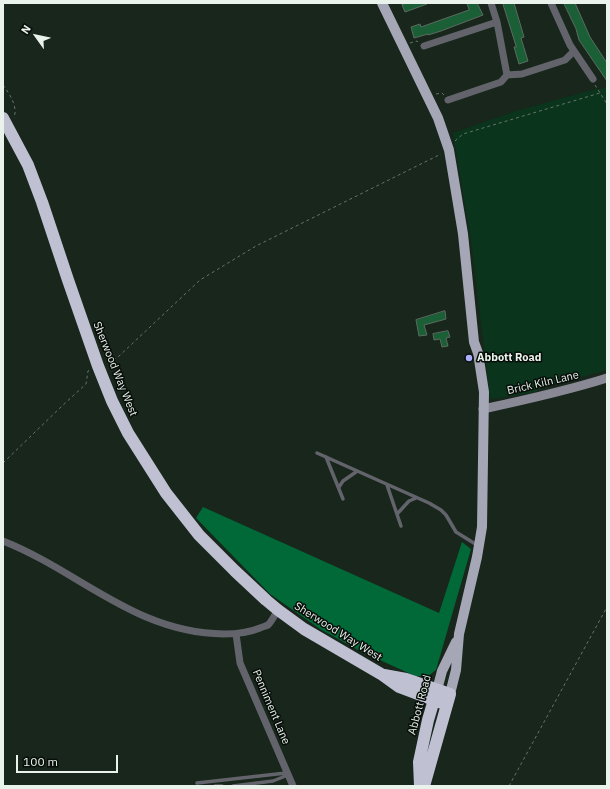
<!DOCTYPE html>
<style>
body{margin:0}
#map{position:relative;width:610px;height:789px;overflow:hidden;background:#18261c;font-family:"IBM Plex Sans",sans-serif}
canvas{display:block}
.frame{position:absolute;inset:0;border:4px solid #e9f2eb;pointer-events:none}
.north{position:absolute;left:16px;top:16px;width:40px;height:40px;-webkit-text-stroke:3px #070d09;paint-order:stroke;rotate:303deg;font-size:11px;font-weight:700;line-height:16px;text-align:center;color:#e9f2eb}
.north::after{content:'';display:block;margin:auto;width:14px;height:18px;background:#e9f2eb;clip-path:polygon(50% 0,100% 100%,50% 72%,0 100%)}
.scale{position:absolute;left:16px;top:755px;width:102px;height:18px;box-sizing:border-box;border:2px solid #e9f2eb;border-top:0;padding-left:5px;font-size:12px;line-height:14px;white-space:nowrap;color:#e9f2eb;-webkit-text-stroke:3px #070d09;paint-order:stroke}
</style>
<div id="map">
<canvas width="610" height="789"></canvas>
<div class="frame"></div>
<div class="north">N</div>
<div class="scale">100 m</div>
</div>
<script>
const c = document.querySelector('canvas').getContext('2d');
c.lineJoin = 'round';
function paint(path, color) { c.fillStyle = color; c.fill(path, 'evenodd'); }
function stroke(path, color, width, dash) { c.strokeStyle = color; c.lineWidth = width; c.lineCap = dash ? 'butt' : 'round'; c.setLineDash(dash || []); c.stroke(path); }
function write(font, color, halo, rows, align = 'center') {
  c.font = font + ' "IBM Plex Sans",sans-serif'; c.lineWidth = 3; c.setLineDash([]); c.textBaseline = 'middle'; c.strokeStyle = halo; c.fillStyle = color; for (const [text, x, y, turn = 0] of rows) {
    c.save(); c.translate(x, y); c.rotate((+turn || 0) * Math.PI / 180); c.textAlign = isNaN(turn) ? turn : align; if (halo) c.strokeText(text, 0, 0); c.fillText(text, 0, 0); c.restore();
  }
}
const green = new Path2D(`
 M 607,88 L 607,370 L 538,389 L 536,392 L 493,399 L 490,397 L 472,248 L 453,133 L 516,111 L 596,89 Z`);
const forest = new Path2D(`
 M 203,507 L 439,613 L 462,542 L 471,549 L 436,670 L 428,676 L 415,676 L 360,651 L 320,629 L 270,594 L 196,518 Z`);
const building = new Path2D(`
 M 408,3 L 427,3 L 427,4 L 405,12 L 402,5 Z
 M 467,3 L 477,3 L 483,15 L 441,31 L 428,35 L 428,34 L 414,38 L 411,27 L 420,24 L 421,27 L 469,10 Z
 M 503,3 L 514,3 L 524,37 L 521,38 L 528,61 L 519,64 L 514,47 L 516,47 Z
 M 564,3 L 575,3 L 590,37 L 607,63 L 607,81 L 579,40 L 576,29 Z
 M 445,311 L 446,319 L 424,325 L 427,335 L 419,336 L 416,320 Z
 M 448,331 L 450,337 L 446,338 L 448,346 L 442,347 L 440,339 L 434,340 L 433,334 Z`);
const path = new Path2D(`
 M 410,43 L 417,41 L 418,42
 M 3,85 C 10,95 18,106 14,118
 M 595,85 L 607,104
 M 436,94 L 442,93 L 444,95
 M 455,141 L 463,134 L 600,93
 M 108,363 L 118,357 L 200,280 L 256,246 L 441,154
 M 3,463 L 62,406 L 86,384 L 88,371 L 90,370
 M 509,786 L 607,607`);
const lane = new Path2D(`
 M 317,453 L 429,503 L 441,510 L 446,515 L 456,532 L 477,545
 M 326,457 L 343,499
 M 387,485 L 401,526
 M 339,487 L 343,481 L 356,472
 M 397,514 L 409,501 L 416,498
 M 197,783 L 286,773
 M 215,786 L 222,786
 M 233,786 L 273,781 L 288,775`);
const street = new Path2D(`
 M 491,3 L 497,22 L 507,75
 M 551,3 L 570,45 L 593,79
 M 424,46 L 497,22
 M 507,75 L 522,74 L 565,60 L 574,51
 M 448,100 L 501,82 L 507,75
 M 3,541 C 81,572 135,633 224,634 C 237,634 248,633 260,628 C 262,627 266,626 268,625 C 272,621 275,614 278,610
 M 236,634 L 240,663 L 293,786`);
const secondary = new Path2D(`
 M 483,409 C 525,400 566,391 607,378`);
const primary = new Path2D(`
 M 382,3 L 438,118 L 449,150 L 463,234 L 474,342 L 478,353 L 484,392 L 482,527 L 477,557 L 459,634 L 456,670 L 450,694
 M 437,690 L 442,671 L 456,642`);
const highway = new Path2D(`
 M 3,118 L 28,165 L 42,202 L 68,280 L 98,366 L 112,401 L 128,433 L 166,493 L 199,535 L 235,571 L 266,600 L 278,610 L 304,629 L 381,674 L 399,687 L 447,705
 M 384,675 L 406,679 L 450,694 L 424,786
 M 420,786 L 419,762 L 428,720 L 436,693`);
const markers = [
 [469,358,4,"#acaffb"]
];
const poiNames = [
 ["Abbott Road",477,358]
];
const streetNames = [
 ["Sherwood Way West",115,369,68],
 ["Brick Kiln Lane",543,383,-13],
 ["Sherwood Way West",338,632,32],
 ["Abbott Road",420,705,-75],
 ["Penniment Lane",271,707,67]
];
paint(green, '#0a351c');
paint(forest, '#006937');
paint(building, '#1b5f37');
stroke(building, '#5c6b60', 1);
stroke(path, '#67736a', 1, [3, 3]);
stroke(lane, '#63646b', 3.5);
stroke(street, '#63646b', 7);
stroke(secondary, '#888995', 9);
stroke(primary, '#a5a7b6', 10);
stroke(highway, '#bfc1d3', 12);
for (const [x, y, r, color] of markers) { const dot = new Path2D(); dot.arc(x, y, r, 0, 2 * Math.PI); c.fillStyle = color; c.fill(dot); stroke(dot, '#070d09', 1.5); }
write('bold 11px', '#e9f2eb', '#070d09', poiNames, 'left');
write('11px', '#e9f2eb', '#070d09', streetNames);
</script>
